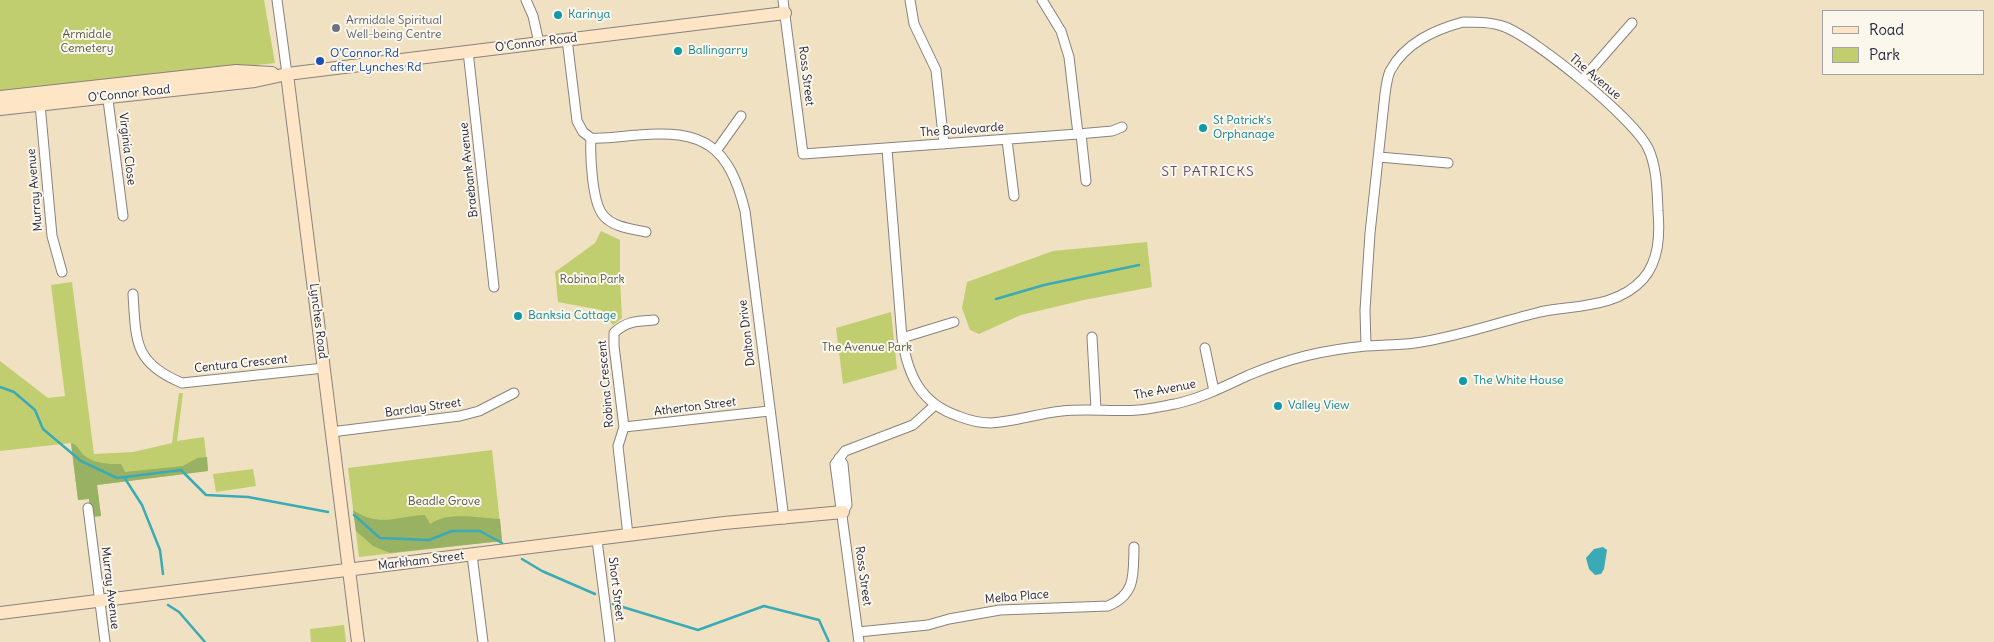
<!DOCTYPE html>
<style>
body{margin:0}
#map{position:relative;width:1994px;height:642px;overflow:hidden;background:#f0e1c2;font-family:Delius,sans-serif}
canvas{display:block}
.legend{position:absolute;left:1822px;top:10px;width:162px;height:65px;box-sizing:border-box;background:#fbf7ec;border:1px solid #a4a2a5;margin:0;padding:6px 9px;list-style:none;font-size:15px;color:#22223b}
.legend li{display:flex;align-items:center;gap:10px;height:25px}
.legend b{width:25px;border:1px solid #a4a2a5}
</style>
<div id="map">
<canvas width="1994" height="642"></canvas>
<ul class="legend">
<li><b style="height:6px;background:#fde5c5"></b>Road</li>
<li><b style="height:14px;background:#c0ce70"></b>Park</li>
</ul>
</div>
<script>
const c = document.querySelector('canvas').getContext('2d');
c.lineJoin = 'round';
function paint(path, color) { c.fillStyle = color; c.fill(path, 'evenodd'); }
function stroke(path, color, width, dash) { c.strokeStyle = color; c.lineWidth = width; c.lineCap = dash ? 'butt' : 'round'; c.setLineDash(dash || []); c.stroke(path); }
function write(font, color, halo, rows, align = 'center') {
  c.font = font + ' Delius,sans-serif'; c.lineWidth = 4; c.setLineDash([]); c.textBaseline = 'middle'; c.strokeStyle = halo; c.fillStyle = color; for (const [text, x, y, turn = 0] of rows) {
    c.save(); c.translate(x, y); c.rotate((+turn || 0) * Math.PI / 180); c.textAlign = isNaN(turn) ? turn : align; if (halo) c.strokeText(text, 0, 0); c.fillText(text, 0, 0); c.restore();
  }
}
const green = new Path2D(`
 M 0,0 L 264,0 L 275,63 L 0,93 Z
 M 601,231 L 620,240 L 620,279 L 622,318 L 613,325 L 601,310 L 558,302 L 555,272 L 595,243 Z
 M 1147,242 L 1152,287 L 1084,300 L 1021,315 L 979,334 L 970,330 L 962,308 L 967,282 L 1053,251 Z
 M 72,282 L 94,454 L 133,452 L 172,443 L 179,393 L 183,393 L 177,441 L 204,437 L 208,471 L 97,485 L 101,516 L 91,517 L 89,499 L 78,500 L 71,443 L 0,451 L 0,361 L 48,398 L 65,396 L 51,285 Z
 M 891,312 L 897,369 L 843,384 L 836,328 Z
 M 492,450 L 502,541 L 359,557 L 348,468 Z
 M 253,469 L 256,486 L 216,492 L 213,474 Z
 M 344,625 L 346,642 L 311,642 L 310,629 Z`);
const forest = new Path2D(`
 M 71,443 C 79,445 79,452 85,456 C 96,464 109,464 121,464 L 125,472 L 183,466 L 197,458 L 207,457 L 208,471 L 97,485 L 101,516 L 91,517 L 89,499 L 78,500 Z
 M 353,510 C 380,528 396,516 425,515 L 430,524 C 448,511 478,518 500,519 L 502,541 L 390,553 L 373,546 L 356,531 Z`);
const water = new Path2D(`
 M 1603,547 L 1607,550 L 1604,569 L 1601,574 L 1595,575 L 1589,569 L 1586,558 L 1594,549 Z`);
const stream = new Path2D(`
 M 996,299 L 1044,285 L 1139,265
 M 0,387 L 14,392 L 35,410 L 43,429 L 81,461 L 117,478 L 181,470 L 206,495 L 248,497 L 328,512
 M 124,477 L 142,505 L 160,550 L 163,574
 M 354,515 L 380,538 L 429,540 L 452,531 L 480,531 L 502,543
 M 522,559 L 542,571 L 595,594
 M 613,604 L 698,630 L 764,606 L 819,620 L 829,642
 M 168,605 L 179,612 L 205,642`);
const street = new Path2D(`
 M 277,0 L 287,74
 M 526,0 L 533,16 L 539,43
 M 783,0 L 803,154 L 1078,134 L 1112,131 L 1122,127
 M 910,0 L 914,24 L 936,70 L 944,144
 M 1042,0 L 1061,31 L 1069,57 L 1078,134
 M 1463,22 C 1477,22 1492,22 1505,27 C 1536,39 1634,119 1648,148 C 1657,167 1657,190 1658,211 C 1660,235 1659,261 1643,279 C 1617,308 1575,305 1540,312 C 1499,322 1458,337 1415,343 C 1399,345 1383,345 1366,346 L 1365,310 L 1370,233 L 1385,94 C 1386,87 1387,78 1390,71 C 1405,43 1434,30 1463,22 Z
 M 567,39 L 577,121 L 583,132 L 591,138
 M 468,51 L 494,287
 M 1582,80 L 1632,23
 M 107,92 L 123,216
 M 40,104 L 52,236 L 62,272
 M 1081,134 L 1086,181
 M 591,138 C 607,139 622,136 638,135 C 704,129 729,146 745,211 L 784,519
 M 591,138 C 590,155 592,202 603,215 C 612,227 632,229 646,232
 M 1007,140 L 1014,196
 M 887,149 L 902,338 C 908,375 920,403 958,416 C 968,420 980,423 991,423 C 1015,422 1039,413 1062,411 C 1087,408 1113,412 1138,410 C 1150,409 1163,406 1175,404 C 1202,398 1225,386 1249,375 C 1290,358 1323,350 1366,346
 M 716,151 L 741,116
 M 1379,157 L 1448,163
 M 133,294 C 136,342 134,363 182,383 L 324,368
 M 1092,337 L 1096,409
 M 902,338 L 954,322
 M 1205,348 L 1214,391
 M 624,427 L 769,411
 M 331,432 L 460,416 L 479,411 L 514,393
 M 839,458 L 843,464 L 847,505 L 843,512
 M 88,508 L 105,642
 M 628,535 L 618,446 L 624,427 L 614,346 L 614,333 C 626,321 638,321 654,320
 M 597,540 L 610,642
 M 472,555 L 483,642
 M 858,632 L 928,625 L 949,619 L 1000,610 L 1108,606 C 1137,594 1133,573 1134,547
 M 859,642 L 835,464 L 845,451 L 913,425 L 934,406`);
const secondary = new Path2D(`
 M 287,74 L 358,642
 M 0,97 L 236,71 L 272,73
 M 0,109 L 255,81 L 287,74 L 785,13
 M 0,613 L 724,523 L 843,512`);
const markers = [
 [558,15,5,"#0f9aa8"],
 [336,28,5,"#6b7280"],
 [678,51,5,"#0f9aa8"],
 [320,61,5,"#1a4fb4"],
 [1203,128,5,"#0f9aa8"],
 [518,316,5,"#0f9aa8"],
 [1463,381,5,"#0f9aa8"],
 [1278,406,5,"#0f9aa8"]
];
const cultureNames = [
 ["Karinya",568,15],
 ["Ballingarry",688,51],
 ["St Patrick's",1213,121],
 ["Orphanage",1213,135],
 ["Banksia Cottage",528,316],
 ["The White House",1473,381],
 ["Valley View",1288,406]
];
const worshipNames = [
 ["Armidale Spiritual",346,21],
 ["Well-being Centre",346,35]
];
const parkNames = [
 ["Armidale",87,35],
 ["Cemetery",87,49],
 ["Robina Park",592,280],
 ["The Avenue Park",867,348],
 ["Beadle Grove",444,502]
];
const streetNames = [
 ["O'Connor Road",536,43,-7],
 ["Ross Street",806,76,83],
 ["The Avenue",1595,77,40],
 ["O'Connor Road",129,94,-6],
 ["The Boulevarde",962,130,-4],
 ["Virginia Close",127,149,83],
 ["Braebank Avenue",469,170,-96],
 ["Murray Avenue",35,190,-95],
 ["Lynches Road",318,321,83],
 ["Dalton Drive",747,333,-97],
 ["Centura Crescent",241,364,-6],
 ["Robina Crescent",606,384,-95],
 ["The Avenue",1165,390,-11],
 ["Atherton Street",695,407,-7],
 ["Barclay Street",423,408,-8],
 ["Markham Street",421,561,-7],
 ["Ross Street",863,576,82],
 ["Murray Avenue",110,588,83],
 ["Short Street",616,589,83],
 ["Melba Place",1017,597,-5]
];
const transitNames = [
 ["O'Connor Rd",330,54],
 ["after Lynches Rd",330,68]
];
const neighbourhoodNames = [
 ["ST PATRICKS",1208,172]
];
paint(green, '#c0ce70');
paint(forest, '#98b162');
paint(water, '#3aabb6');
stroke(stream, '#3aabb6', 2.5);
stroke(street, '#89827e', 11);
stroke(secondary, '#89827e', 14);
stroke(street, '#fff', 9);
stroke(secondary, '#fde5c5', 12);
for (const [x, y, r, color] of markers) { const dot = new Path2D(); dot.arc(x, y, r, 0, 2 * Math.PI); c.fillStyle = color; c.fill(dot); stroke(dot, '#fbf7ec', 2); }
write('12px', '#0d838f', '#fbf7ec', cultureNames, 'left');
write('12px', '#5b616d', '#fbf7ec', worshipNames, 'left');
write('12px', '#51564b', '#fbf7ec', parkNames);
write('12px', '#22223b', '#fbf7ec', streetNames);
write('12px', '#164399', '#fbf7ec', transitNames, 'left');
c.letterSpacing = '1px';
write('14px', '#644e6f', '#fbf7ec', neighbourhoodNames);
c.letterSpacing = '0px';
</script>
